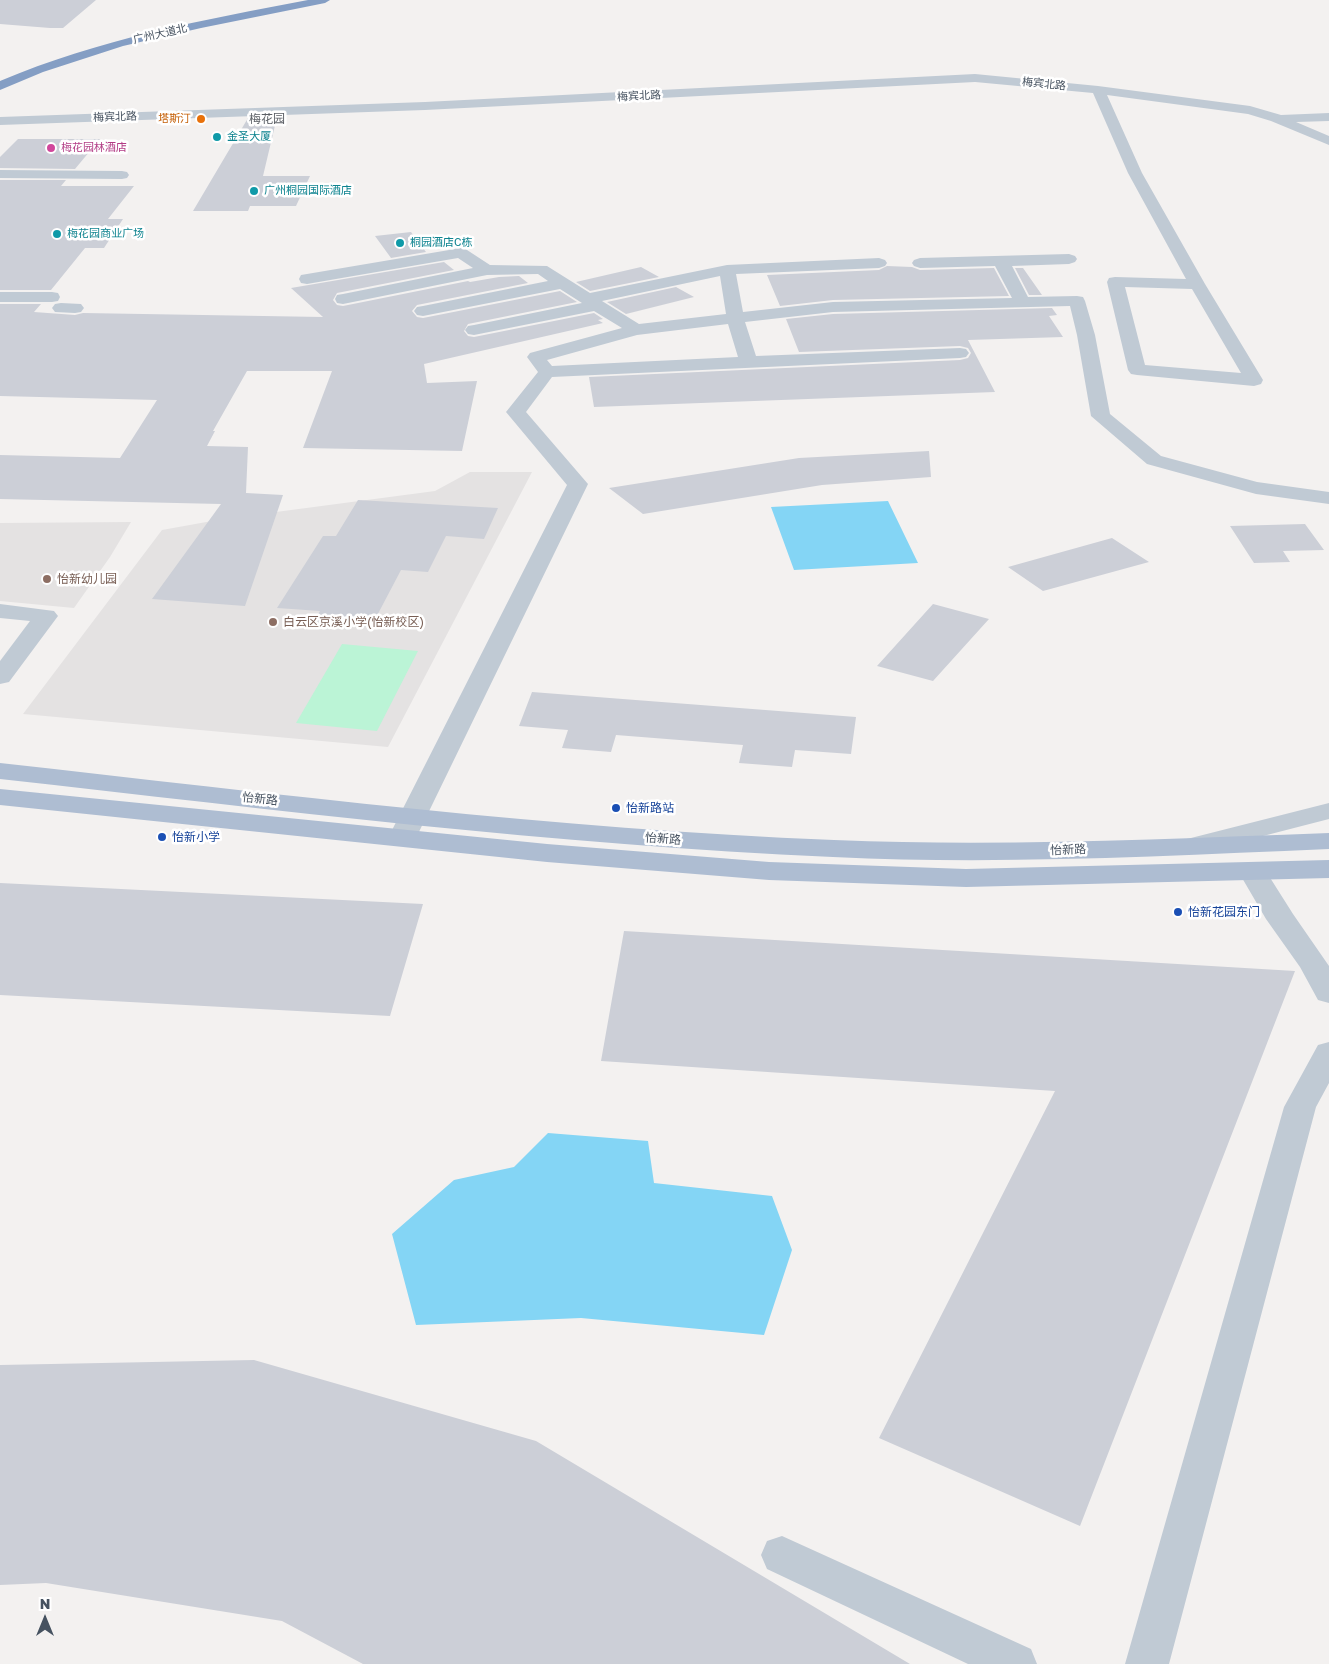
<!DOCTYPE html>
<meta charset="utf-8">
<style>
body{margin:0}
#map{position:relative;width:1329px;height:1664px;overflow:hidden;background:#f3f1f0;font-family:"Golos Text",sans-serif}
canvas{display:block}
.north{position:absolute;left:20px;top:1594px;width:50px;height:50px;-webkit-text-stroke:4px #fff;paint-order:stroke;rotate:0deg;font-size:14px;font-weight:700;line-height:20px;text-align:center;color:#465260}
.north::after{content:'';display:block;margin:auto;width:18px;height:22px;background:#465260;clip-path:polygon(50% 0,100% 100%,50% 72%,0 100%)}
</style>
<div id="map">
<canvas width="1329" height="1664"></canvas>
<div class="north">N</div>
</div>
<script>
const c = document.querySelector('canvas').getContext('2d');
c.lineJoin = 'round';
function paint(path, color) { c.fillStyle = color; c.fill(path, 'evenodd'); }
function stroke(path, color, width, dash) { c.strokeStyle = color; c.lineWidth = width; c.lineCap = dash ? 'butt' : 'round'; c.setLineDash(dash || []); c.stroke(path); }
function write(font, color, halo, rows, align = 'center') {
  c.font = font + ' "Golos Text","Noto Sans SC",sans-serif'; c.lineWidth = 5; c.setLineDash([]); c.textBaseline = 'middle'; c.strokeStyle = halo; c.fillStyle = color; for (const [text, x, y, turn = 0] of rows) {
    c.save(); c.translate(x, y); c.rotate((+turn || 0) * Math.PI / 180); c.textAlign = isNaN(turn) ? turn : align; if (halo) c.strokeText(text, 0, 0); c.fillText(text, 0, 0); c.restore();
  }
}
const education = new Path2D(`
 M 470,472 L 532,472 L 388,747 L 23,714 L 162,530 L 223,519 L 435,491 Z
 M 131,522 L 110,557 L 74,608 L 0,601 L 0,523 Z`);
const green = new Path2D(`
 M 342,644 L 418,651 L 377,731 L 296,723 Z`);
const water = new Path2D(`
 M 888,501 L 918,563 L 794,570 L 771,507 Z
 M 548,1133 L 648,1141 L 654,1183 L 772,1196 L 792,1250 L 764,1335 L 581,1318 L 416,1325 L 392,1234 L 454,1180 L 514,1167 Z`);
const building = new Path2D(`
 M 0,0 L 96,0 L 63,28 L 50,28 L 0,24 Z
 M 277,117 L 263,176 L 310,176 L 296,206 L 250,206 L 248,211 L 193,211 L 248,118 Z
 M 18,139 L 100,139 L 75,169 L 0,168 L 0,157 Z
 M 0,180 L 66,180 L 61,186 L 134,186 L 108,219 L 123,219 L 104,248 L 85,248 L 51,290 L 0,290 Z
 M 411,232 L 426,252 L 391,258 L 375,236 Z
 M 444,262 L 454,270 L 337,293 L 333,300 L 337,305 L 343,306 L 468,281 L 470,282 L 499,277 L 519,276 L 528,283 L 417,305 L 412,311 L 417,317 L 423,318 L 560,291 L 577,302 L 468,324 L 464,331 L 468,336 L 474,337 L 594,313 L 603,319 L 598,320 L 603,323 L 424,364 L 427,383 L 477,381 L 462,451 L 303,448 L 332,371 L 247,371 L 213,431 L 215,431 L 207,446 L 248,447 L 246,493 L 283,495 L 245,606 L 152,599 L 221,504 L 0,499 L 0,455 L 120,458 L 157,400 L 0,396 L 0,304 L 41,304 L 34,312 L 75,315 L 83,313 L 323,317 L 291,288 Z
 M 887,266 L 912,267 L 920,270 L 994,268 L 1009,296 L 833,300 L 780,306 L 767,275 L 879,270 Z
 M 641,267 L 659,277 L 590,291 L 576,282 Z
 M 1015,268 L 1023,268 L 1042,295 L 1029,295 Z
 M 676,287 L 694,297 L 626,314 L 607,302 Z
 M 1052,308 L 1057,315 L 1049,316 L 1063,337 L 968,340 L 995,392 L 594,407 L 589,377 L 960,360 L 968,358 L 971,353 L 968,348 L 960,346 L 799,352 L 786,319 L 833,314 Z
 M 929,451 L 931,477 L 822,485 L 643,514 L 609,488 L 799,458 Z
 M 358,500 L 498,508 L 484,539 L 446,536 L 428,572 L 401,570 L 371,627 L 313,623 L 320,611 L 277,608 L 323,536 L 336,536 Z
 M 1305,524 L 1324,550 L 1283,551 L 1290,562 L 1254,563 L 1230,526 Z
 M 1112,538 L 1149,562 L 1043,591 L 1008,567 Z
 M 933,604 L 989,619 L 933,681 L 877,666 Z
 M 532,692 L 856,717 L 851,754 L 795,750 L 792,767 L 739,763 L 743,745 L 616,735 L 611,752 L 562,748 L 568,730 L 519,726 Z
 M 0,883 L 423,904 L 390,1016 L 0,995 Z
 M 624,931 L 1295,971 L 1080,1526 L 879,1438 L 1055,1091 L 601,1061 Z
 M 254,1360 L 536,1441 L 910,1664 L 363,1664 L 282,1621 L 46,1583 L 0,1585 L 0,1365 Z`);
const minor = new Path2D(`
 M 975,74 L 1098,86 L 1250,106 L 1281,115 L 1329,113 L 1329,121 L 1296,122 L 1329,136 L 1329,145 L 1271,121 L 1248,114 L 1107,95 L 1142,173 L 1205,284 L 1263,380 L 1261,384 L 1254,386 L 1137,375 L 1131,374 L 1128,370 L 1107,282 L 1109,278 L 1115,277 L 1186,279 L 1128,173 L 1093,93 L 975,82 L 425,110 L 0,125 L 0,117 L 425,102 ZM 1125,287 L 1192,289 L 1241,373 L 1145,365 Z
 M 0,170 L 122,171 L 127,172 L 129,175 L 127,178 L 122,179 L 0,178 Z
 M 461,248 L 467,250 L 490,265 L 547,266 L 590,293 L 727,265 L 879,258 L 885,260 L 887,263 L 885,266 L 879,268 L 736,274 L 743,312 L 833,302 L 1012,298 L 995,266 L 920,268 L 914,266 L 912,263 L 914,260 L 920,258 L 1069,254 L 1075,256 L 1077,259 L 1075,262 L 1069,264 L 1012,266 L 1028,297 L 1077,296 L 1083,297 L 1085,301 L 1095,335 L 1110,414 L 1161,456 L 1257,482 L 1329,492 L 1329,504 L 1256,494 L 1147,464 L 1091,416 L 1077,335 L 1070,306 L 833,312 L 745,322 L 756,356 L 960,348 L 966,349 L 969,353 L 966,357 L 960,358 L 552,377 L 526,412 L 588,484 L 416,838 L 412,844 L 402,846 L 392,844 L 388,838 L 567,485 L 506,412 L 538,372 L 527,357 L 530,353 L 622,328 L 594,311 L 474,335 L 468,334 L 465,330 L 468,326 L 474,325 L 582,303 L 560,289 L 423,316 L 417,315 L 414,311 L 417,307 L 423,306 L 548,281 L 538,274 L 487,275 L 343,304 L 337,303 L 335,299 L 337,295 L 343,294 L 473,268 L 458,258 L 307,284 L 301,283 L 299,279 L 301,275 L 307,274 ZM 720,276 L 726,314 L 639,324 L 602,301 ZM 728,324 L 738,357 L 552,366 L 547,360 L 637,335 Z
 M 0,292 L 52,292 L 58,293 L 60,297 L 58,301 L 52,302 L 0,302 Z
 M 61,303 L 81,304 L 84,308 L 81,312 L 75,313 L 55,312 L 52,308 L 55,304 Z
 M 0,604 L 54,611 L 58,616 L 9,682 L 0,684 L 0,661 L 30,621 L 0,618 Z
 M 1329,803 L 1329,819 L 1197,853 L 1187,851 L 1183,845 L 1187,839 Z
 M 1252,862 L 1262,865 L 1293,914 L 1329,966 L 1329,1003 L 1318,1000 L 1300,967 L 1266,919 L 1238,871 L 1242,865 Z
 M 1329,1042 L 1329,1083 L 1316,1107 L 1169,1664 L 1125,1664 L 1284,1107 L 1318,1045 Z
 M 782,1536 L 1031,1649 L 1037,1664 L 968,1664 L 767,1569 L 761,1555 L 767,1541 Z`);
const major = new Path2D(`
 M 0,763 C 277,794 555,829 834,840 C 999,847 1164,839 1329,833 L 1329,849 C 1164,856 999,865 833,857 C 555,845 277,810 0,779 Z
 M 0,789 L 547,844 L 769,862 L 966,869 L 1329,860 L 1329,878 L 966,887 L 769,880 L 547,862 L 0,805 Z`);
const highway = new Path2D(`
 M 308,0 L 330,0 L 325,3 L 201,28 L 123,46 L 43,72 L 0,90 L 0,81 C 99,39 203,20 308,0 Z`);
const markers = [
 [201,119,5,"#e8710a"],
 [217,137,5,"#0f9aa8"],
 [51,148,5,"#d1479c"],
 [254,191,5,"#0f9aa8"],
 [57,234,5,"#0f9aa8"],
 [400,243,5,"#0f9aa8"],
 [47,579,5,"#8d6e63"],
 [273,622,5,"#8d6e63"],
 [616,808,5,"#1a4fb4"],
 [162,837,5,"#1a4fb4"],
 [1178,912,5,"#1a4fb4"]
];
const farStreetnames = [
 ["广州大道北",160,34,-13],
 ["梅宾北路",1044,84,6],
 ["梅宾北路",639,96,-3],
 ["梅宾北路",115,117,-2]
];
const farFoodnames = [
 ["塔斯汀",191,119]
];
const farCulturenames = [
 ["金圣大厦",227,137],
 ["广州桐园国际酒店",264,191],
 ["梅花园商业广场",67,234],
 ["桐园酒店C栋",410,243]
];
const farHotelnames = [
 ["梅花园林酒店",61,148]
];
const farQuarternames = [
 ["梅花园",267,119]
];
const educationNames = [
 ["怡新幼儿园",57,579],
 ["白云区京溪小学(怡新校区)",283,622]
];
const streetNames = [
 ["怡新路",260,799,6],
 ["怡新路",663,839,4],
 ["怡新路",1068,850,-2]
];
const transitNames = [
 ["怡新路站",626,808],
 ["怡新小学",172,837],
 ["怡新花园东门",1188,912]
];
paint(education, '#e4e2e2');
paint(green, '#bbf4d6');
paint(water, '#84d5f5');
paint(building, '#cccfd7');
paint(minor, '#c0cad4');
paint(major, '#aebdd2');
paint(highway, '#849ec4');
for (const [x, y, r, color] of markers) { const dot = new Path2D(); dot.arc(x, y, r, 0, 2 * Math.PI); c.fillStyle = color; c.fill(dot); stroke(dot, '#fff', 2); }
write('11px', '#465260', '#fff', farStreetnames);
write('11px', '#c56008', '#fff', farFoodnames, 'right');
write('11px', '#0d838f', '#fff', farCulturenames, 'left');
write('11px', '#b23c85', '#fff', farHotelnames, 'left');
write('12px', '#5c6066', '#fff', farQuarternames);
write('12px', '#785e54', '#fff', educationNames, 'left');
write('12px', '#465260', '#fff', streetNames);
write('12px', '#164399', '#fff', transitNames, 'left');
</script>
